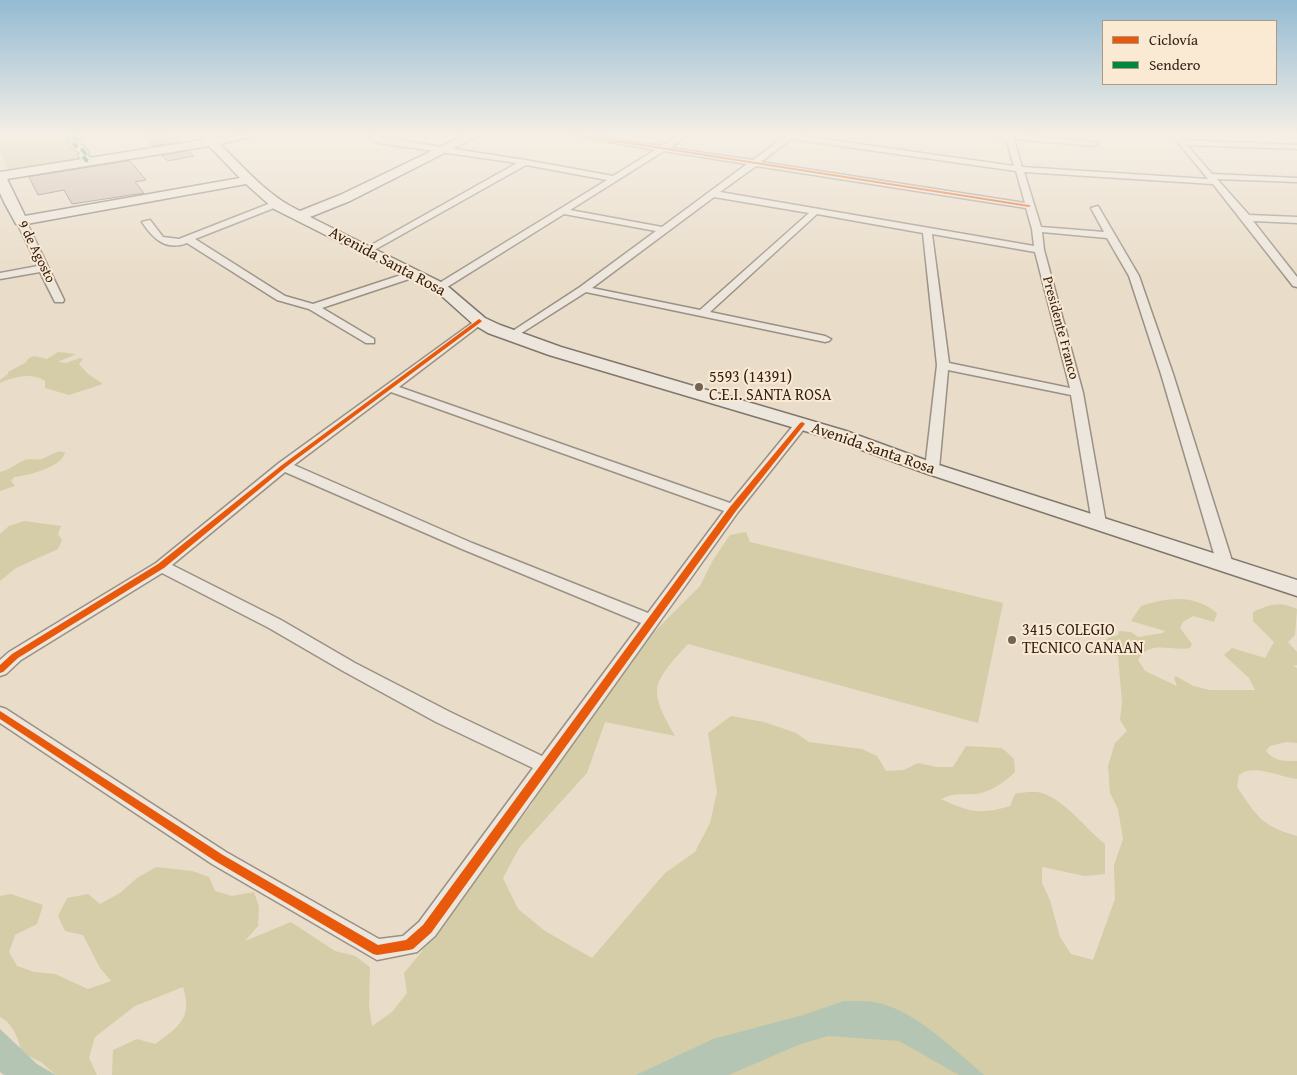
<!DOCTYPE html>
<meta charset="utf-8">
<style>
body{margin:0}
#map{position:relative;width:1297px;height:1075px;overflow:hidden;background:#e9dcc8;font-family:"Gentium Book Plus",serif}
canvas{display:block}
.legend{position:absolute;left:1102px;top:20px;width:175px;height:65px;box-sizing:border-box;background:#faead3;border:1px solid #ab9a88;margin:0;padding:6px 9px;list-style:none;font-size:15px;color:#342218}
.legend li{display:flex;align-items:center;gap:10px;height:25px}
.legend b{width:25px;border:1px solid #ab9a88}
</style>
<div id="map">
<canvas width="1297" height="1075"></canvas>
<ul class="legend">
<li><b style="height:6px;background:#e8590c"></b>Ciclovía</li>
<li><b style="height:6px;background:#00873e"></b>Sendero</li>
</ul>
</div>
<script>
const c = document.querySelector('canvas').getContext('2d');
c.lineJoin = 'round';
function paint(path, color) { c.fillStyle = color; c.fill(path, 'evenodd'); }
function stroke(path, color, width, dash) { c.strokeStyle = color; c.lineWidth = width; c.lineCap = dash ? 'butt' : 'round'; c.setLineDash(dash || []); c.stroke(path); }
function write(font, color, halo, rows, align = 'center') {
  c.font = font + ' "Gentium Book Plus",serif'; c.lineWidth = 4; c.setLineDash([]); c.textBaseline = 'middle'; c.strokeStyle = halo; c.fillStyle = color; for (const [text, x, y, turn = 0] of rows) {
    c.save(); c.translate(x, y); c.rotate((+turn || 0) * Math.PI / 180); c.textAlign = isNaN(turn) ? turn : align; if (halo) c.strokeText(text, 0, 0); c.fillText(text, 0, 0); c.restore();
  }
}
const green = new Path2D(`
 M 68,135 L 84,161 L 9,173 L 0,150 L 0,141 L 12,139 L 11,136 L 16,135 Z
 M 58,352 L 76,354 L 58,362 L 66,363 L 80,358 L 83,359 L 79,364 L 88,374 L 103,384 L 69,395 L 45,388 L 45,381 C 32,372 14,377 0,383 L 0,380 L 8,374 L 8,372 L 25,363 L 29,358 L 34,356 L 47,359 Z
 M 62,451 L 60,452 L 65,452 C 63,467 27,476 14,477 L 11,481 L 15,486 L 0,491 L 0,472 C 10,470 15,464 25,460 C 31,458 38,461 44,458 C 51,455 55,452 62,451 Z
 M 24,521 L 61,526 L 58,534 L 62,540 L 58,549 L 16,568 L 0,581 L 0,534 L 9,526 Z
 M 746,532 L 750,542 L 1003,603 L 978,723 L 688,644 C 679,654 658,675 657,689 C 656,705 668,723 675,736 L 605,722 L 587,773 L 519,848 L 503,878 L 518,909 L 545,931 L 592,958 L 665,873 L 695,852 L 710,823 L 717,792 L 708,733 L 731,716 L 764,722 L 796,733 L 809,742 L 862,749 L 877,756 L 886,771 L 904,770 L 918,763 L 936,767 L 953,767 L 966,746 L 1002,748 L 1014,759 L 1015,772 C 1005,782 989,793 975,794 C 960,795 955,792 941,799 C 968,812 981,815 1010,806 L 1015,794 C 1026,792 1037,790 1047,795 C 1070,806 1085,828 1105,844 L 1105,874 L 1085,876 L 1042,867 L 1042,883 L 1050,900 L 1060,937 L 1071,954 L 1093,960 L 1115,899 L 1114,865 L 1123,839 L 1118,809 L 1110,793 L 1108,766 L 1115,743 L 1127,731 L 1120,720 L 1122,702 L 1118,656 L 1110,653 L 1104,642 L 1108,638 L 1118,635 L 1119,631 L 1131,632 L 1138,637 L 1163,633 L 1165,631 L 1131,621 L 1141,606 C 1168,597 1194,594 1217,613 L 1214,622 L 1193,616 L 1183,622 L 1180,628 L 1192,644 L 1190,648 C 1171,652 1150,639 1138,660 L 1145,671 L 1177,686 L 1174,678 L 1176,676 L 1193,686 L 1210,690 L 1255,690 L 1249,678 L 1224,655 L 1232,648 L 1265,658 L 1274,642 L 1253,621 L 1253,612 C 1272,604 1278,601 1297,609 L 1295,635 L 1288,642 L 1297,652 L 1297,665 L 1293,666 L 1297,668 L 1297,743 L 1286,742 L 1270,746 L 1266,751 C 1275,762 1284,761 1297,761 L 1297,779 C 1280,777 1253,763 1239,775 L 1237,787 C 1257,816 1261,826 1297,836 L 1297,1075 L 112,1075 L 113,1050 L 137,1039 L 155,1044 C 179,1027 193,1017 183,987 L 135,1006 L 95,1037 L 89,1058 L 97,1075 L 56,1075 L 41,1062 L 22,1053 C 18,1039 14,1024 0,1017 L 0,896 L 11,894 L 43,905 L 37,924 L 15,935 L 9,952 L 17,966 L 34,972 L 55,974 L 88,989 L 111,981 L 100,968 L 83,935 L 65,931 L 58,916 L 67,898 L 88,894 L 100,904 L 120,893 L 137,878 L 156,867 L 192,871 L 209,877 L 215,891 L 232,896 L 254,892 L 259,907 L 258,926 L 245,941 L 291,922 L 335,951 L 355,956 L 370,967 L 369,1006 L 372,1026 L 392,1012 L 407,993 L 404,973 L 420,954 L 434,930 L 533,803 L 545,774 L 635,651 L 700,586 L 713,560 L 730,535 Z`);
const water = new Path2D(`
 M 844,1001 C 857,1001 870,1000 883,1004 C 918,1014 956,1051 984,1075 L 959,1075 L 899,1041 L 828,1036 L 798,1045 L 729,1075 L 636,1075 L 713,1039 L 803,1015 Z
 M 0,1029 L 37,1064 L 56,1075 L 4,1075 L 0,1072 Z`);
const building = new Path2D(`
 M 142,135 L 171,135 L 178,142 L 153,146 Z
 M 188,151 L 194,156 L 168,161 L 162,156 Z
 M 130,161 L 146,180 L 135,182 L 144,193 L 72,204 L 64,190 L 38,195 L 29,177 Z`);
const street = new Path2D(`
 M 71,135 L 78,135 L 80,138 L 76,141 L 78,144 L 83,145 L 89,153 L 86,155 L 95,160 L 95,164 L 83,162 L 78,155 L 81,153 L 72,148 L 68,140 L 72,137 Z
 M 365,135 L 525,160 L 613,176 L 655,150 L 571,135 L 591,135 L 661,146 L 679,135 L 688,135 L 670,148 L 753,160 L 787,135 L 795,135 L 1014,166 L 1006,139 L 986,135 L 1020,135 L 1093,142 L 1097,144 L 1093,146 L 1014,139 L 1022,167 L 1208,179 L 1172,135 L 1179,135 L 1183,140 L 1297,145 L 1297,149 L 1187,145 L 1212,174 L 1297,178 L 1297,182 L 1217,179 L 1249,215 L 1297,217 L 1297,223 L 1253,221 L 1297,277 L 1297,287 L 1293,286 L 1213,184 L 1024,172 L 1041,227 L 1104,232 L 1091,208 L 1098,206 L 1139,276 L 1173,374 L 1233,564 L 1225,569 L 1217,564 L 1161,374 L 1129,276 L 1107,238 L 1042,232 L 1044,250 L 1083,393 L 1106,523 L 1099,527 L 1092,523 L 1071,395 L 948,370 L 939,469 L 932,473 L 925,469 L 937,365 L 923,233 L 817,214 L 710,312 L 825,336 L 831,339 L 829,341 L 825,342 L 586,292 L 512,339 L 506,336 L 508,334 L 580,287 L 656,231 L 564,214 L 444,289 L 436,289 L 436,285 L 607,180 L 526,165 L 369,253 L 364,250 L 366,248 L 517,163 L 378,143 ZM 791,139 L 1016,171 L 1025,203 L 761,162 ZM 664,151 L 747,164 L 662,227 L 570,210 ZM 756,166 L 1026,208 L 1032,229 L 1034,246 L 720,192 ZM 714,197 L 809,213 L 700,310 L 592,288 ZM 932,234 L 1035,252 L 1070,388 L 949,363 Z
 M 276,201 L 280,204 L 279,206 L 195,239 L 285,296 L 313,304 L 410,272 L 418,272 L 418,276 L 322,308 L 374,339 L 374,343 L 366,343 L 309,309 L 277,300 L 187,243 C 166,251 153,239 142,222 L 150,220 L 163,237 L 179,239 Z
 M 18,219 L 26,221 L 64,300 L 63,302 L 55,302 L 40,272 L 0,279 L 0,273 L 38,266 L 16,221 Z
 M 479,318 L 483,319 L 483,323 L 399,387 L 730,503 L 797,421 L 802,420 L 808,424 L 738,512 L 435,936 L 417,952 L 377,960 L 212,864 L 0,723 L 0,707 L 6,709 L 226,852 L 379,939 L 403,936 L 419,922 L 533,768 L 436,722 L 343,671 L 269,628 L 162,573 L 21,660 L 6,674 L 0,676 L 0,660 L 9,652 L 156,563 L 279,463 ZM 391,392 L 724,511 L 648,613 L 472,543 L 294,465 ZM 285,472 L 462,549 L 641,623 L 542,756 L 450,712 L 355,663 L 281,620 L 172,565 Z`);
const secondary = new Path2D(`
 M 200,135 L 212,135 L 214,138 L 259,135 L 220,144 C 245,169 268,196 300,211 L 340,195 L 465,135 L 480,135 L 350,201 L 310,217 L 445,284 L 485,318 L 500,325 L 561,347 L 846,431 L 939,465 L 1297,580 L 1297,596 L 925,473 L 832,439 L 549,355 L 488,333 L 473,324 L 435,290 L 274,209 L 246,184 L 21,225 L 16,224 L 4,202 L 0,193 L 0,172 L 203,140 ZM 209,146 L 240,178 L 25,216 L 7,179 Z`);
const quiet = new Path2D(`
 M 74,135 L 76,138 L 72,140 L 75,146 L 80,147 L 85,153 L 82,155 L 86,160 L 92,162`);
const cycleway = new Path2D(`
 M 584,135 L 1029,205 L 1031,206 L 1029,207 L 572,135 Z
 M 479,319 L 482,321 L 481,322 L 286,467 L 164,568 L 18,658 L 3,672 L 0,673 L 0,665 L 12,654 L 158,564 L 282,465 Z
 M 802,422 L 804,423 L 805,424 L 804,425 L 736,511 L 431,933 L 413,949 L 409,950 L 377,955 L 373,954 L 215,861 L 0,719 L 0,711 L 223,855 L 378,945 L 406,940 L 423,925 L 730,507 L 800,423 Z`);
const markers = [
 [699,387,5,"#736356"],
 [1012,640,5,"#736356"]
];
const farStreetnames = [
 ["9 de Agosto",36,252,64],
 ["Presidente Franco",1060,328,75]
];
const streetNames = [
 ["Avenida Santa Rosa",387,262,28],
 ["Avenida Santa Rosa",873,449,19]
];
const poiNames = [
 ["5593 (14391)",709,378],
 ["C.E.I. SANTA ROSA",709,396],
 ["3415 COLEGIO",1022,631],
 ["TECNICO CANAAN",1022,649]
];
paint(green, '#d4cda7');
paint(water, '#b4c6b3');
paint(building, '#d1bfb1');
stroke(building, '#80776c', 1);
stroke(street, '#9a9084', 3);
stroke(secondary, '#80776c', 3);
paint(street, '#ece6dc');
paint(secondary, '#ece6dc');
stroke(quiet, '#00873e', 4, [7, 4]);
paint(cycleway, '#e8590c');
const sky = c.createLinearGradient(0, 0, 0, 286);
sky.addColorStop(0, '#93bbd3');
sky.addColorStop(0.47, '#f5efe6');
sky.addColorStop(1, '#f5efe600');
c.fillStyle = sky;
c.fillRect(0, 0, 1297, 286);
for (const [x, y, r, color] of markers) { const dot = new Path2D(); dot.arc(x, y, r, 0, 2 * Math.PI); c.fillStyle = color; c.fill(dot); stroke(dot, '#faead3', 2); }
write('14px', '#342218', '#faead3', farStreetnames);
write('16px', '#342218', '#faead3', streetNames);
write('16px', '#342218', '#faead3', poiNames, 'left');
</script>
